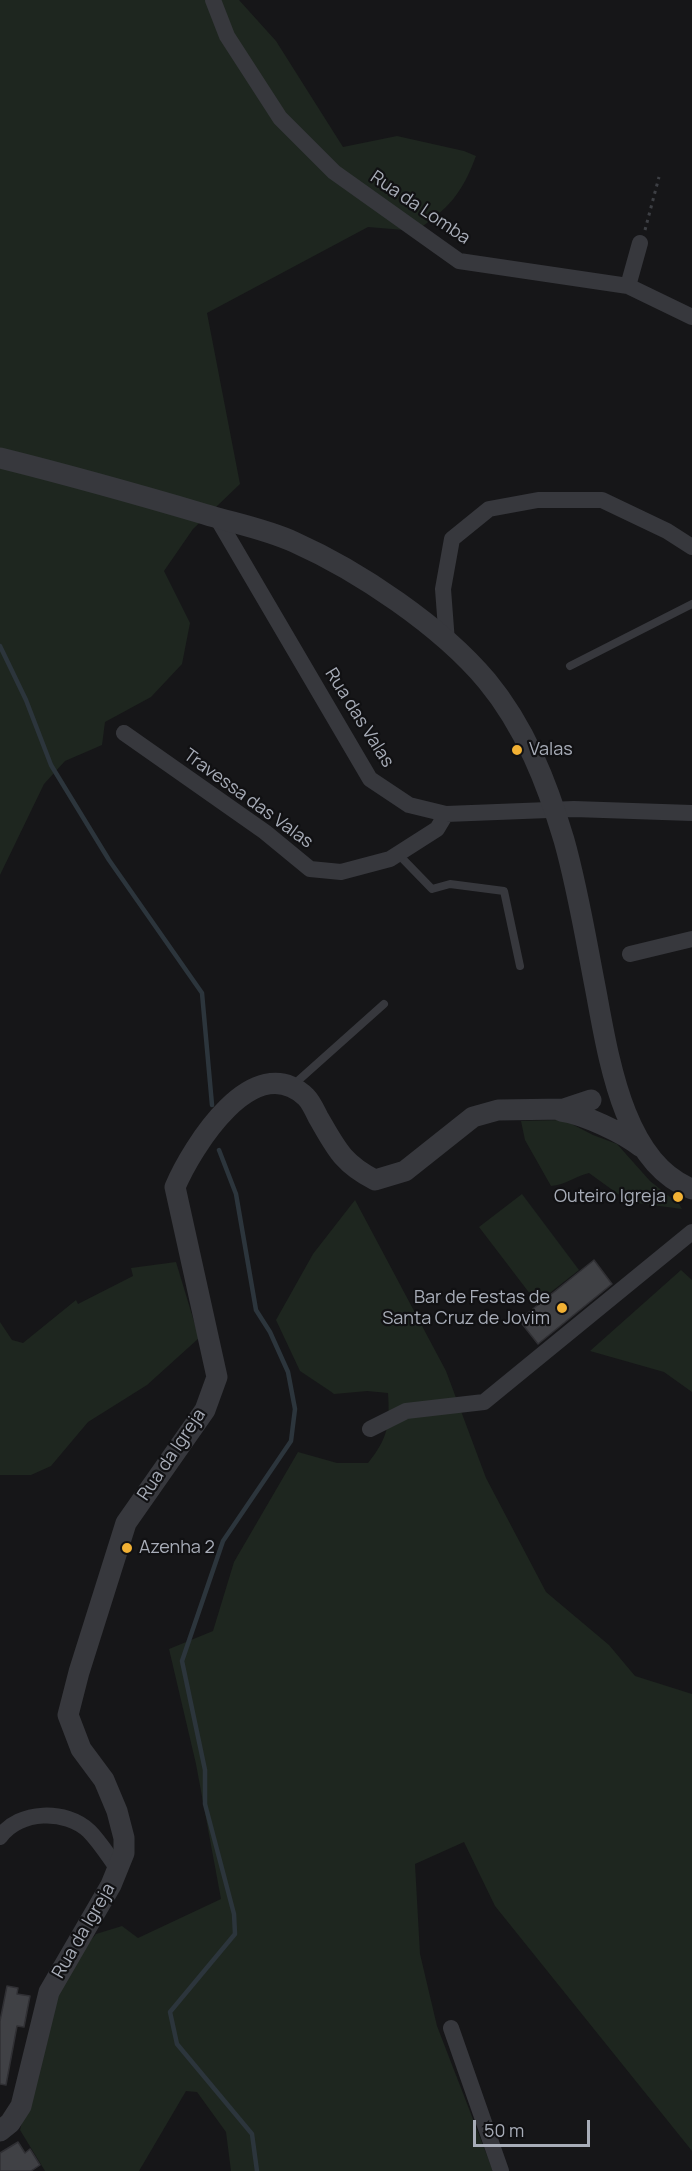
<!DOCTYPE html>
<style>
body{margin:0}
#map{position:relative;width:692px;height:2171px;overflow:hidden;background:#161618;font-family:Manrope,sans-serif}
canvas{display:block}
.scale{position:absolute;left:473px;top:2120px;width:117px;height:27px;box-sizing:border-box;border:3px solid #a8adb8;border-top:0;padding-left:8px;font-size:18px;line-height:21px;white-space:nowrap;color:#a8adb8;-webkit-text-stroke:4px #111113;paint-order:stroke}
</style>
<div id="map">
<canvas width="692" height="2171"></canvas>
<div class="scale">50 m</div>
</div>
<script>
const c = document.querySelector('canvas').getContext('2d');
c.lineJoin = 'round';
function paint(path, color) { c.fillStyle = color; c.fill(path, 'evenodd'); }
function stroke(path, color, width, dash) { c.strokeStyle = color; c.lineWidth = width; c.lineCap = dash ? 'butt' : 'round'; c.setLineDash(dash || []); c.stroke(path); }
function write(font, color, halo, rows, align = 'center') {
  c.font = font + ' Manrope,sans-serif'; c.lineWidth = 4.5; c.setLineDash([]); c.textBaseline = 'middle'; c.strokeStyle = halo; c.fillStyle = color; for (const [text, x, y, turn = 0] of rows) {
    c.save(); c.translate(x, y); c.rotate((+turn || 0) * Math.PI / 180); c.textAlign = isNaN(turn) ? turn : align; if (halo) c.strokeText(text, 0, 0); c.fillText(text, 0, 0); c.restore();
  }
}
const green = new Path2D(`
 M 0,0 L 239,0 L 276,41 L 343,147 L 397,136 L 464,151 L 476,156 C 462,194 449,208 416,231 L 368,227 L 207,313 L 240,484 L 193,529 L 164,571 L 190,623 L 182,664 L 151,697 L 105,722 L 102,745 L 65,761 L 44,784 L 0,875 Z
 M 564,1120 L 593,1135 L 617,1144 L 650,1181 L 679,1204 L 682,1209 L 637,1203 L 618,1194 L 589,1173 C 575,1176 566,1185 551,1186 L 525,1140 L 521,1121 Z
 M 522,1194 L 579,1270 L 537,1303 L 479,1227 Z
 M 355,1200 L 446,1371 L 486,1478 L 546,1592 L 609,1645 L 635,1676 L 692,1694 L 692,2151 L 495,1906 L 464,1842 L 415,1864 L 420,1954 L 437,2026 L 493,2171 L 231,2171 L 226,2132 L 197,2092 L 186,2091 L 139,2171 L 45,2171 L 20,2130 L 49,2014 L 69,1967 L 96,1934 L 122,1926 L 138,1938 L 221,1899 L 196,1764 L 169,1649 L 213,1631 L 234,1562 L 298,1452 L 337,1463 L 368,1463 C 388,1438 390,1425 388,1393 L 367,1391 L 334,1394 L 330,1391 L 300,1371 L 276,1320 L 313,1254 Z
 M 176,1262 L 199,1338 L 147,1385 L 88,1422 L 51,1466 L 31,1475 L 0,1475 L 0,1322 L 12,1340 L 23,1343 L 76,1300 L 78,1304 L 133,1276 L 131,1268 Z
 M 681,1270 L 692,1280 L 692,1392 L 664,1372 L 590,1351 Z`);
const stream = new Path2D(`
 M 0,646 L 26,700 L 51,765 L 109,860 L 202,993 L 212,1105
 M 219,1150 L 236,1194 L 256,1310 L 270,1332 L 288,1372 L 295,1409 L 291,1441 L 223,1541 L 182,1661 L 205,1770 L 205,1804 L 234,1914 L 235,1934 L 170,2012 L 177,2044 L 252,2134 L 257,2171`);
const building = new Path2D(`
 M 594,1260 L 612,1284 L 538,1344 L 519,1320 Z
 M 7,1986 L 18,1988 L 17,1994 L 30,1996 L 24,2027 L 17,2026 L 6,2085 L 0,2084 L 0,2021 Z
 M 18,2142 L 25,2153 L 30,2149 L 40,2165 L 31,2171 L 0,2171 L 0,2153 Z`);
const path = new Path2D(`
 M 645,230 L 659,177`);
const service = new Path2D(`
 M 570,666 L 692,604
 M 398,854 L 432,889 L 450,884 L 504,891 L 520,966
 M 291,1087 L 384,1004`);
const minor = new Path2D(`
 M 213,0 L 227,36 L 280,118 L 334,172 L 459,261 L 628,286 L 692,317
 M 628,286 L 640,243
 M 217,518 L 370,779 L 409,805 L 446,814 L 574,809 L 692,813
 M 447,642 L 443,589 L 452,539 L 489,509 L 538,500 L 602,500 L 667,531 L 692,547
 M 124,733 L 265,832 L 310,869 L 341,872 L 390,859 L 437,829 L 446,814
 M 630,954 L 692,939
 M 370,1429 L 406,1411 L 484,1402 L 692,1232
 M 0,1837 C 19,1810 66,1809 89,1831 C 100,1842 109,1857 118,1869
 M 451,2028 L 501,2171`);
const tertiary = new Path2D(`
 M 0,458 C 68,475 136,494 204,514 C 233,523 266,529 294,542 C 359,571 441,626 487,681 C 525,727 547,783 564,840 C 577,886 585,934 594,981 C 607,1046 620,1162 692,1189
 M 561,1111 C 583,1114 624,1133 641,1147
 M 0,2131 L 10,2123 L 21,2106 L 49,1992 L 111,1885 L 124,1853 L 124,1838 L 117,1811 L 104,1780 L 81,1749 L 68,1715 L 79,1672 L 126,1523 L 205,1410 L 217,1377 L 175,1187 C 192,1147 254,1047 306,1097 C 311,1102 315,1111 318,1117 C 336,1148 342,1163 375,1180 L 405,1171 L 473,1117 L 498,1110 L 564,1109 L 591,1100`);
const markers = [
 [517,750,6,"#f2b134"],
 [678,1197,6,"#f2b134"],
 [562,1308,6,"#f2b134"],
 [127,1548,6,"#f2b134"]
];
const streetNames = [
 ["Rua da Lomba",420,208,34],
 ["Rua das Valas",359,718,58],
 ["Travessa das Valas",248,799,36],
 ["Rua da Igreja",172,1455,-56],
 ["Rua da Igreja",84,1931,-60]
];
const poiNames = [
 ["Valas",529,750],
 ["Outeiro Igreja",666,1197,"right"],
 ["Bar de Festas de",550,1298,"right"],
 ["Santa Cruz de Jovim",550,1319,"right"],
 ["Azenha 2",139,1548]
];
paint(green, '#1e261f');
stroke(stream, '#2c353c', 4.5);
paint(building, '#404145');
stroke(building, '#303034', 1.5);
stroke(path, '#3d3f44', 3, [3, 4.5]);
stroke(service, '#37383d', 8);
stroke(minor, '#37383d', 16);
stroke(tertiary, '#37383d', 21);
for (const [x, y, r, color] of markers) { const dot = new Path2D(); dot.arc(x, y, r, 0, 2 * Math.PI); c.fillStyle = color; c.fill(dot); stroke(dot, '#111113', 2); }
write('18px', '#a8adb8', '#111113', streetNames);
write('18px', '#a8adb8', '#111113', poiNames, 'left');
</script>
